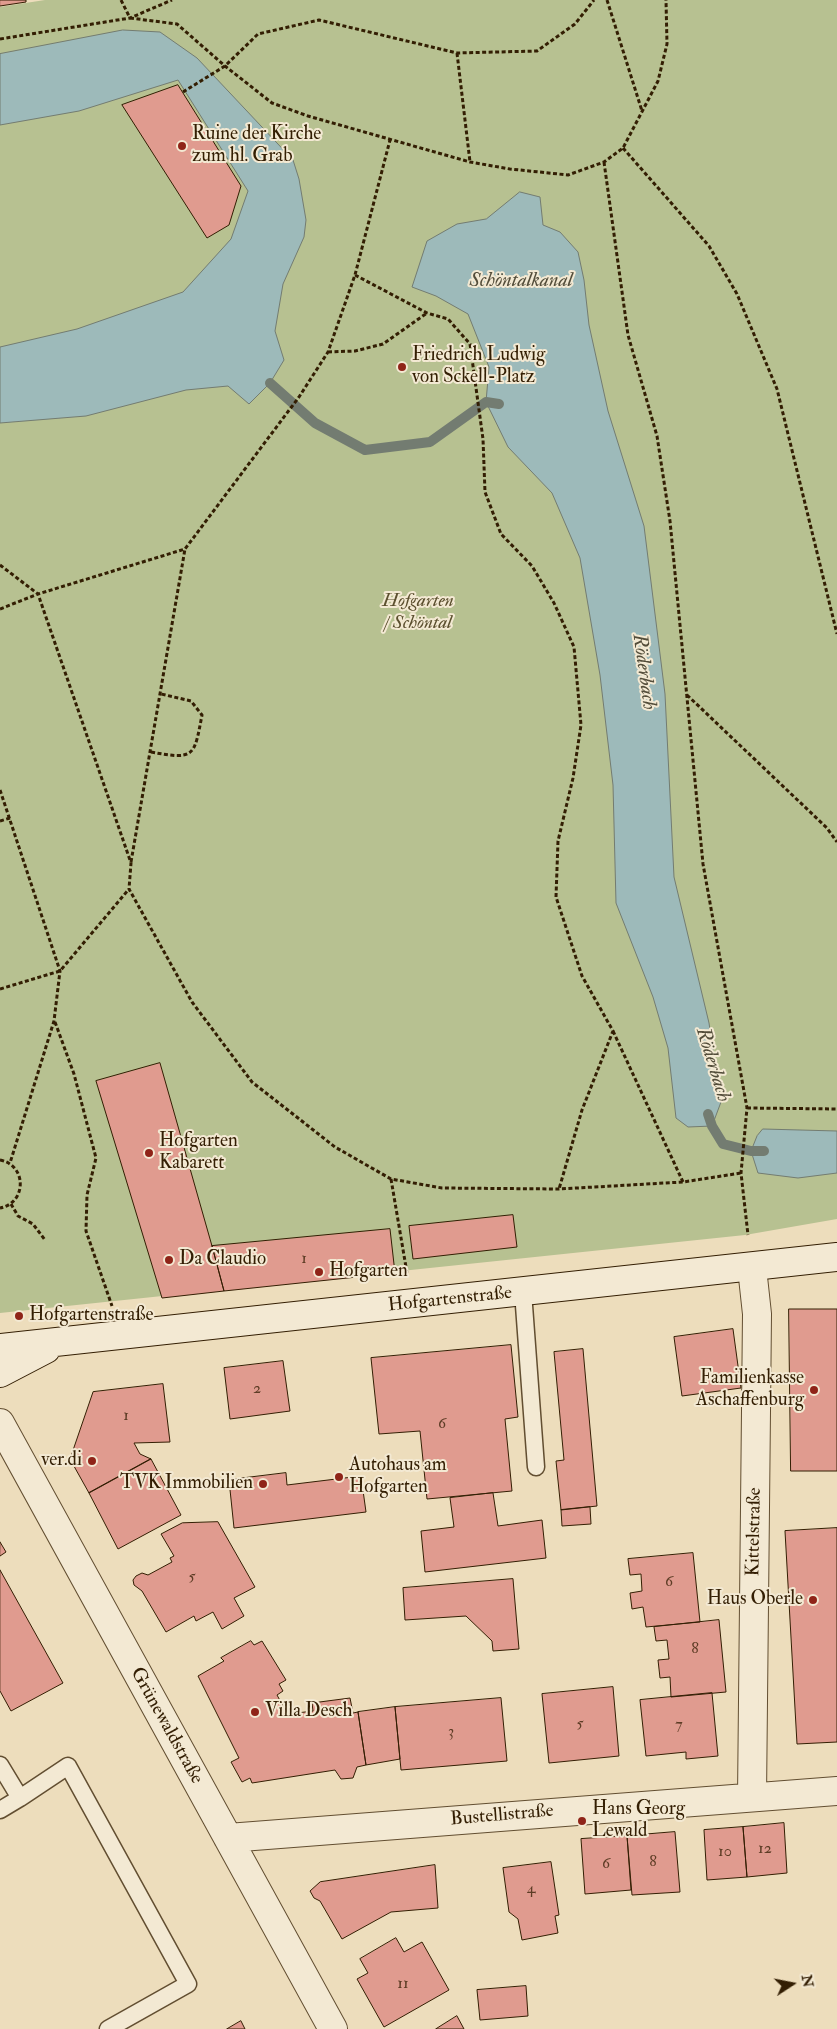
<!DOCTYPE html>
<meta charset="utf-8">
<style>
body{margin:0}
#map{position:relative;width:837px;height:2029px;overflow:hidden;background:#edddbc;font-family:"IM FELL Double Pica",serif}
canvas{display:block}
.north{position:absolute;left:767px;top:1959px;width:50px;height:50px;-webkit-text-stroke:4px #f3e9d3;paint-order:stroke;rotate:79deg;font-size:14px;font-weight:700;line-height:20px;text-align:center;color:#331e03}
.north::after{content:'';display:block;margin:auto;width:18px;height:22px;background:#331e03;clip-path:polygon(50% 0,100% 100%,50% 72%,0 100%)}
</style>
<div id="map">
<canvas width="837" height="2029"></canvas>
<div class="north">N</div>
</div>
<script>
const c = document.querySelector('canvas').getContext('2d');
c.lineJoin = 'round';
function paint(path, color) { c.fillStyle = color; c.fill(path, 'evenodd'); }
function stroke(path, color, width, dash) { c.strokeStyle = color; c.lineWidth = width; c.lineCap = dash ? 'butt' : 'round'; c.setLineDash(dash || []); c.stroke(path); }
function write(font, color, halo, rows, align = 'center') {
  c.font = font + ' "IM FELL Double Pica",serif'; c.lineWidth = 4; c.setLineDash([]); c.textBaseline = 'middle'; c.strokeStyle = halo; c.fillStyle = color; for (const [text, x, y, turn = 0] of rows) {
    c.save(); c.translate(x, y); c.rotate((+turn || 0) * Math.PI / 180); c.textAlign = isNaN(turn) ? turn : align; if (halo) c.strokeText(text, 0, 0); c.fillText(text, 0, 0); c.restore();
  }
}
const green = new Path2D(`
 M 45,0 L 837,0 L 837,1219 L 745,1235 L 0,1313 L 0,7 Z`);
const water = new Path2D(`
 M 123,30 L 160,32 L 197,58 L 293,160 L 299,179 L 306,220 L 304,237 L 283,284 L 275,331 L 284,360 L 270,383 L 249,404 L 228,386 L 186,390 L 86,416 L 0,423 L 0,347 L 77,329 L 183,292 L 231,239 L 248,191 L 178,80 L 79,111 L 0,125 L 0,54 Z
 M 520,192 L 540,197 L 543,225 L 560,232 L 578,252 L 584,280 L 589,325 L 608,411 L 644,526 L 665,694 L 674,877 L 709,1023 L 721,1102 L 712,1126 L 688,1127 L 676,1118 L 668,1048 L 653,997 L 616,903 L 613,785 L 600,675 L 580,558 L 552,493 L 508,447 L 486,402 L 489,367 L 468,314 L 436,296 L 412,287 L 427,241 L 457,224 L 486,219 Z
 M 763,1129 L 837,1131 L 837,1173 L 798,1178 L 758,1173 L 751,1151 L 757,1136 Z`);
const stream = new Path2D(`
 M 270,383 L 315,423 L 365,450 L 430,442 L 486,402 L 499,404
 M 708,1114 L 712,1126 L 723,1144 L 751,1151 L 764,1151`);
const building = new Path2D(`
 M 0,0 L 26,0 L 26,2 L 0,6 Z
 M 178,85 L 241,186 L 229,225 L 207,238 L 122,105 Z
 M 160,1063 L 212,1246 L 224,1291 L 162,1298 L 96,1081 Z
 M 513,1215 L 517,1247 L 413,1259 L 409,1226 Z
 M 390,1229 L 395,1273 L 224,1291 L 212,1246 Z
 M 789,1309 L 837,1309 L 837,1471 L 791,1471 Z
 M 733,1329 L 741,1388 L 682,1396 L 674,1337 Z
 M 511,1345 L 518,1417 L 505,1419 L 512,1491 L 427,1499 L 420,1431 L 379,1434 L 371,1358 Z
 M 583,1349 L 597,1506 L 561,1510 L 556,1461 L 564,1460 L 554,1352 Z
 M 283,1361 L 290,1411 L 230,1419 L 224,1368 Z
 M 163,1384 L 170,1442 L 134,1443 L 140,1454 L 151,1459 L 89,1493 L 70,1459 L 93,1392 Z
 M 151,1459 L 181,1515 L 118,1549 L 89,1493 Z
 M 286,1473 L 287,1485 L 361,1476 L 366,1512 L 234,1528 L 229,1480 Z
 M 493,1493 L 498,1526 L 542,1520 L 546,1558 L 425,1572 L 421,1531 L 454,1527 L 450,1498 Z
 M 590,1507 L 591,1524 L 562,1526 L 561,1510 Z
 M 218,1522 L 255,1587 L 234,1598 L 244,1616 L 222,1629 L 213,1612 L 196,1621 L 194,1616 L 166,1632 L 142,1591 L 134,1585 L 133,1580 L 136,1576 L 142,1573 L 148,1575 L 172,1562 L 170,1558 L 174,1556 L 161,1534 L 182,1523 Z
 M 837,1528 L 837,1742 L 797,1744 L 785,1531 Z
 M 0,1542 L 6,1552 L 0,1556 Z
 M 693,1553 L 700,1622 L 646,1627 L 643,1607 L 632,1609 L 630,1593 L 642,1591 L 641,1574 L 630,1575 L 628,1559 Z
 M 0,1570 L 63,1683 L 11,1711 L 0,1691 Z
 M 513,1579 L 519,1649 L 493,1651 L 492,1641 L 466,1616 L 405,1620 L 403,1588 Z
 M 719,1620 L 726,1692 L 671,1697 L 670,1677 L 660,1678 L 658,1660 L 669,1659 L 667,1640 L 656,1641 L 654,1627 Z
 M 251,1641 L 254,1645 L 262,1641 L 286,1680 L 279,1684 L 283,1691 L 277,1695 L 283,1706 L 297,1713 L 313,1711 L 312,1703 L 350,1698 L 353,1713 L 358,1712 L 366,1765 L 357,1767 L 353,1778 L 341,1779 L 335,1770 L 252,1783 L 250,1778 L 242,1782 L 231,1762 L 239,1758 L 198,1676 L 224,1661 L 221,1658 Z
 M 613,1687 L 619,1756 L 549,1763 L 542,1694 Z
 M 712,1693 L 718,1756 L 686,1759 L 686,1752 L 646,1756 L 640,1700 Z
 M 501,1698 L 507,1761 L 401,1770 L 395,1707 Z
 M 395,1707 L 400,1759 L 366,1765 L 358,1712 Z
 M 784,1823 L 787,1873 L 747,1877 L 743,1827 Z
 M 743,1827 L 747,1877 L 707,1880 L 704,1830 Z
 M 675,1832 L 680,1892 L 632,1895 L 627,1836 Z
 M 627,1836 L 631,1890 L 585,1894 L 581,1839 Z
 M 551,1862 L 559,1915 L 555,1916 L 558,1933 L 522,1940 L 518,1919 L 509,1912 L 503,1868 Z
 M 435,1865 L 438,1908 L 391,1912 L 342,1939 L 320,1901 L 314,1898 L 310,1891 L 320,1882 Z
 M 396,1938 L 404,1952 L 422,1942 L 449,1990 L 384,2027 L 357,1979 L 368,1973 L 360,1959 Z
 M 526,1986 L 528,2016 L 480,2020 L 477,1990 Z
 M 457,2016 L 464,2029 L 436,2029 Z
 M 241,2021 L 245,2029 L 227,2029 Z`);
const path = new Path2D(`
 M 121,0 L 130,18
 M 607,0 L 642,111
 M 130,18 L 177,24 L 225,66 L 272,103 L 308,116 L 470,162 L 510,169 L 568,175 L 604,162 L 623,148 L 658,81 L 667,44 L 666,0
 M 0,39 L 130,18 L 172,0
 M 457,53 L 470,162
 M 183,92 L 225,66 L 258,34 L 319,20 L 457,53 L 537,51 L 575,24 L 594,0
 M 623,148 L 709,246 L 737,294 L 777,389 L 837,634
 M 604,162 L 628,335 L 657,436 L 670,521 L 703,864 L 747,1108 L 741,1173 L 748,1235
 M 355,275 L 427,313 L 448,319 L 470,344 L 483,439 L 485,492 L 501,534 L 532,566 L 554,603 L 574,647 L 581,725 L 573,778 L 558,841 L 556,897 L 582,976 L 613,1031 L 582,1110 L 559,1189
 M 328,352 L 355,351 L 383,344 L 427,313
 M 0,565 L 38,594 L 131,863 L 129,889 L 192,1002 L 252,1082 L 335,1147 L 391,1179 L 442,1188 L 559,1189 L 683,1182 L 741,1173
 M 0,609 L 38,594 L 185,549 L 299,397 L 328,352 L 355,275 L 390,140
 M 687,695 L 827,828 L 837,842
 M 151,752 C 195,760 194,757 202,715 L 191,701 L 161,694
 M 0,790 L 60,971 L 54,1021 L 10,1163
 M 0,821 L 10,818
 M 131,862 L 185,549
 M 0,989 L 60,971 L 129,889
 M 55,1022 L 74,1074 L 96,1158 L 87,1195 L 86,1231 L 112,1306
 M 613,1031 L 683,1182
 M 747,1108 L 837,1109
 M 0,1160 C 27,1165 27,1203 0,1208
 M 391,1179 L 407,1273
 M 11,1204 L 18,1216 L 33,1224 L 45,1240`);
const lane = new Path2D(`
 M 523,1292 L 536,1467
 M 0,1765 L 20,1798 L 0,1810
 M 20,1798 L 68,1766 L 188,1984 L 108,2029`);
const street = new Path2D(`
 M 0,1423 L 333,2029
 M 752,1797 L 757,1314 L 752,1268
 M 228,1838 L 837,1791`);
const secondary = new Path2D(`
 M 0,1348 L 837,1257
 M 0,1373 L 46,1349`);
const markers = [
 [182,146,5,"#8f2418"],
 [402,367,5,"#8f2418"],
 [149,1153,5,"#8f2418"],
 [169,1260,5,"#8f2418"],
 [319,1272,5,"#8f2418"],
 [19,1316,5,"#8f2418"],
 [814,1390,5,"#8f2418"],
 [92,1461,5,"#8f2418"],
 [339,1477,5,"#8f2418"],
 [263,1484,5,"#8f2418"],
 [813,1600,5,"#8f2418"],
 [255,1712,5,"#8f2418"],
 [582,1821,5,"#8f2418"]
];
const numberNames = [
 ["1",304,1260],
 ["2",257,1390],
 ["1",126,1417],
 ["6",442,1425],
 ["5",192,1578],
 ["6",669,1583],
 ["8",695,1650],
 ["5",580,1725],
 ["7",679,1726],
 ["3",451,1733],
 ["12",765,1850],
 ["10",725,1853],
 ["8",653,1863],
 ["6",606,1865],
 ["4",531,1890],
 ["11",403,1985]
];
const poiNames = [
 ["Ruine der Kirche",192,135],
 ["zum hl. Grab",192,157],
 ["Friedrich Ludwig",412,356],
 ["von Sckell-Platz",412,378],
 ["Hofgarten",159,1142],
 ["Kabarett",159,1164],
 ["Da Claudio",179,1260],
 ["Hofgarten",329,1272],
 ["Hofgartenstraße",29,1316],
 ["Familienkasse",804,1379,"right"],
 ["Aschaffenburg",804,1401,"right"],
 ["ver.di",82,1461,"right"],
 ["Autohaus am",349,1466],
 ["Hofgarten",349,1488],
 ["TVK Immobilien",253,1484,"right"],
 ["Haus Oberle",803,1600,"right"],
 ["Villa Desch",265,1712],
 ["Hans Georg",592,1810],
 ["Lewald",592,1832]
];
const parkNames = [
 ["Hofgarten",418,602],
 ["/ Schöntal",418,624]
];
const streetNames = [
 ["Hofgartenstraße",450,1300,-6],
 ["Kittelstraße",755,1532,-89],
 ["Grünewaldstraße",166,1726,61],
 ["Bustellistraße",502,1816,-5]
];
const waterNames = [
 ["Schöntalkanal",521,282],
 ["Röderbach",643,672,82],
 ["Röderbach",712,1065,73]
];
paint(green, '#b7c191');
paint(water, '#9dbaba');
stroke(water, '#737c71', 1);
stroke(stream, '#737c71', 10);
paint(building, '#e09b8f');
stroke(building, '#331e03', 1);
stroke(lane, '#624e31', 19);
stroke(street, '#624e31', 30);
stroke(secondary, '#331e03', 30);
stroke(path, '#331e03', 3, [4, 2.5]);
stroke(lane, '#f3e9d3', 16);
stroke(street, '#f3e9d3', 28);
stroke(secondary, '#f3e9d3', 28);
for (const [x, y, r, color] of markers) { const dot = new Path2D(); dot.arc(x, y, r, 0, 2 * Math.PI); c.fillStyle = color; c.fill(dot); stroke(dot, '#f3e9d3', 2); }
write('16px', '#5e3d26', null, numberNames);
write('19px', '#331e03', '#f3e9d3', poiNames, 'left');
write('italic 19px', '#5b4f2e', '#f3e9d3', parkNames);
write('19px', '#331e03', '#f3e9d3', streetNames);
write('italic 20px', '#534d3a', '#f3e9d3', waterNames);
</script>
